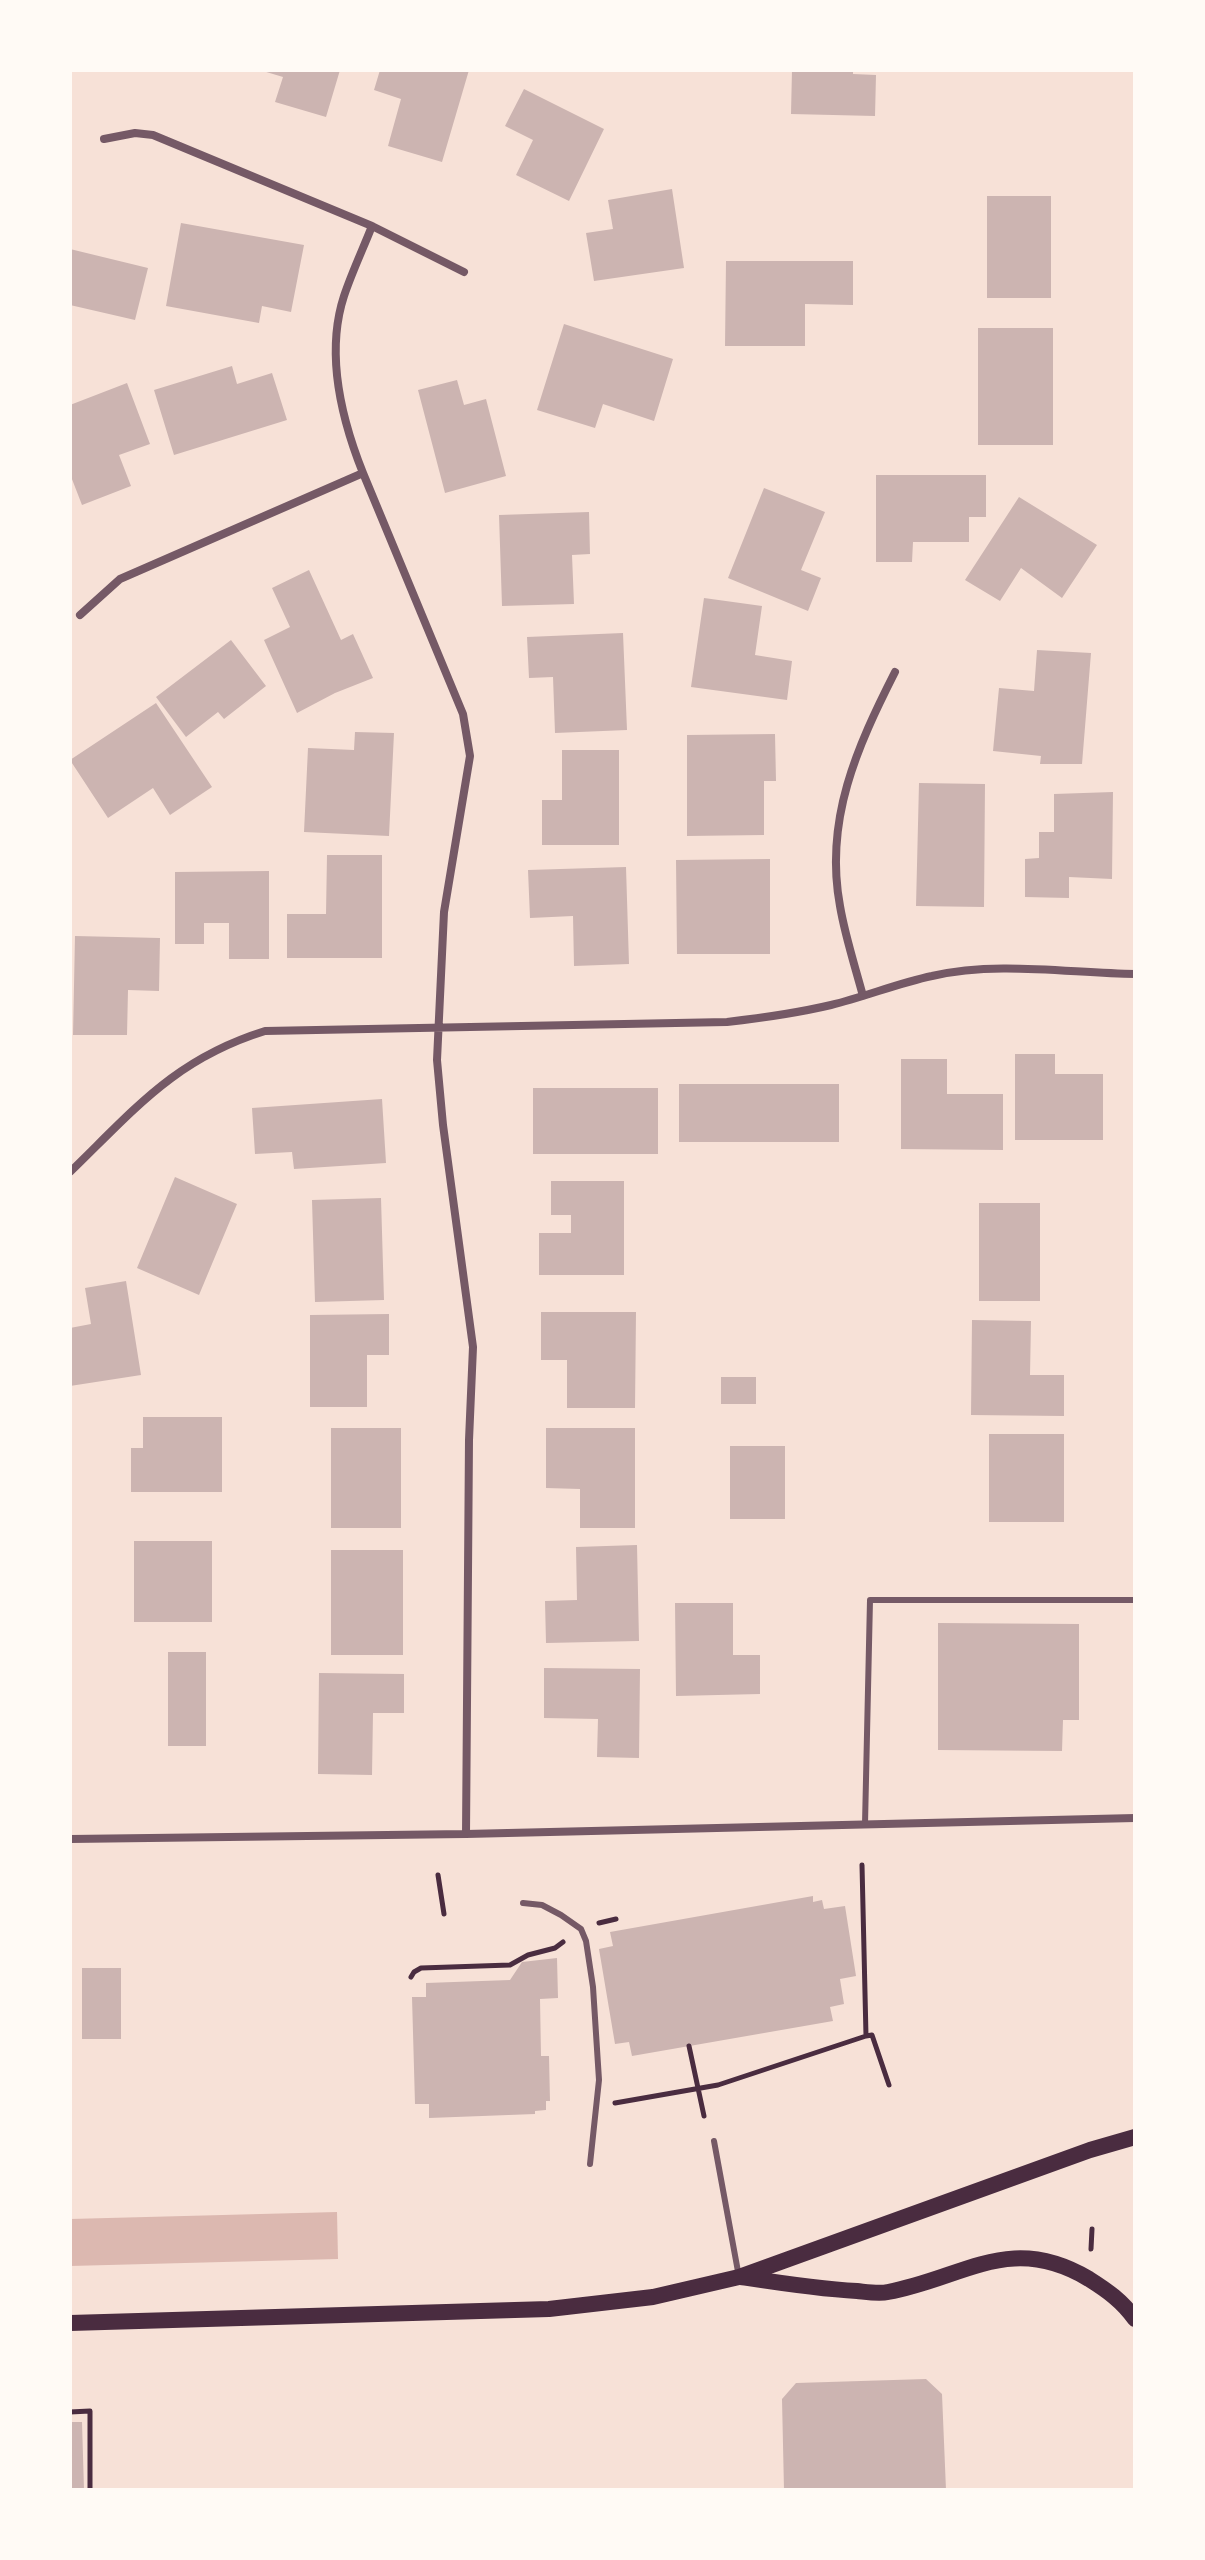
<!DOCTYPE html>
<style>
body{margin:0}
#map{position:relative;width:1205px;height:2560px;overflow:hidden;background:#f7e1d7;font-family:Georgia,serif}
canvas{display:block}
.frame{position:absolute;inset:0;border:72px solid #fffaf5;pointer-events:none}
</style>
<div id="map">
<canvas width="1205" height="2560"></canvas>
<div class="frame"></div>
</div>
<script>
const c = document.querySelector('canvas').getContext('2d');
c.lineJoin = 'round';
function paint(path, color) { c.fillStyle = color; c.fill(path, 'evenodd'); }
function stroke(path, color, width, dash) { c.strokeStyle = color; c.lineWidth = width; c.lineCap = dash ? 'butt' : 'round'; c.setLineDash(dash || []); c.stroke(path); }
const water = new Path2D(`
 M 337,2212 L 338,2259 L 70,2266 L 70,2219 Z`);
const building = new Path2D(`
 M 340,70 L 326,117 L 275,102 L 283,77 L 263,71 Z
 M 380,70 L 469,70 L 442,162 L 388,146 L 401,99 L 374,90 Z
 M 792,70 L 853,70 L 853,74 L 876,75 L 875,116 L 791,114 Z
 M 524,89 L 604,129 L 569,201 L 516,175 L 533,140 L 505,126 Z
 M 672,189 L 684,268 L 594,281 L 586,233 L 613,229 L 608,200 Z
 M 987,196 L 1051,196 L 1051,298 L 987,298 Z
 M 181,223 L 304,245 L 291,312 L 262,306 L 259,323 L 166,306 Z
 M 70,249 L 148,268 L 135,320 L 70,305 Z
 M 726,261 L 853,261 L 853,305 L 805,304 L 805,346 L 725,346 Z
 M 564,324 L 673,359 L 654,421 L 603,404 L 595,428 L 537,410 Z
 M 978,328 L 1053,328 L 1053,445 L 978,445 Z
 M 232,366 L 237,384 L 272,373 L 287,420 L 174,455 L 154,390 Z
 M 457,380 L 464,405 L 486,399 L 506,476 L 445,493 L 418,390 Z
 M 127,383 L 150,444 L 119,455 L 131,486 L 82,505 L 70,474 L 70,405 Z
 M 876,475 L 986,475 L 986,517 L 969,517 L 969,542 L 913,542 L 912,562 L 876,562 Z
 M 764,488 L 825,512 L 801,570 L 821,578 L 808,611 L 728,578 Z
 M 1019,497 L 1097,545 L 1062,598 L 1021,568 L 1000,601 L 965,580 Z
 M 589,512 L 590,554 L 572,555 L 574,604 L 502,606 L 499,515 Z
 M 309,570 L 341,640 L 353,634 L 373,678 L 335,693 L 297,713 L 264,640 L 290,627 L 272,588 Z
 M 704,598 L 762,606 L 755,655 L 792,661 L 787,700 L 691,687 Z
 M 623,633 L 627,730 L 555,733 L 553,677 L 529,678 L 527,637 Z
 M 231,640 L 266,686 L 224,719 L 218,712 L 186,737 L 156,697 Z
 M 1037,650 L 1091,653 L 1082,764 L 1040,764 L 1041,756 L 993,751 L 999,688 L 1034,691 Z
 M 156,703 L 212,787 L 170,815 L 153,788 L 108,818 L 70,760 Z
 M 355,732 L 394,733 L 389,836 L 304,832 L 308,748 L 354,750 Z
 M 775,734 L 776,781 L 764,781 L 764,835 L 687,836 L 687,735 Z
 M 562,750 L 619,750 L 619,845 L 542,845 L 542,800 L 562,800 Z
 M 919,783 L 985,784 L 984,907 L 916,906 Z
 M 1113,792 L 1112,879 L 1069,877 L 1069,898 L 1025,897 L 1025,859 L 1039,858 L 1039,832 L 1054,832 L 1054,794 Z
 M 327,855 L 382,855 L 382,958 L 287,958 L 287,914 L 326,914 Z
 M 770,859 L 770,954 L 677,954 L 676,860 Z
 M 626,867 L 629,964 L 574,966 L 573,916 L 530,918 L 528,870 Z
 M 269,871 L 269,959 L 229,959 L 229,923 L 204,923 L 204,944 L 175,944 L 175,872 Z
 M 75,936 L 160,938 L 159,991 L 128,990 L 127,1035 L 73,1035 Z
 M 1015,1054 L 1055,1054 L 1055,1074 L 1103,1074 L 1103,1140 L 1015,1140 Z
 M 901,1059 L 947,1059 L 947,1094 L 1003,1094 L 1003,1150 L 901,1149 Z
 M 679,1084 L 839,1084 L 839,1142 L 679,1142 Z
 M 533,1088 L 658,1088 L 658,1154 L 533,1154 Z
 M 382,1099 L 386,1163 L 294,1169 L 292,1152 L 255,1154 L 252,1108 Z
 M 175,1177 L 237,1204 L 199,1295 L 137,1268 Z
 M 551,1181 L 624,1181 L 624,1275 L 539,1275 L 539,1233 L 571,1233 L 571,1215 L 551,1215 Z
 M 381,1198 L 384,1300 L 315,1302 L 312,1200 Z
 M 979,1203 L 1040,1203 L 1040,1301 L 979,1301 Z
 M 126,1281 L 141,1375 L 70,1386 L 70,1328 L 91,1324 L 85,1288 Z
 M 541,1312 L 636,1312 L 635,1408 L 567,1408 L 567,1360 L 541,1360 Z
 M 389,1314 L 389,1355 L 367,1355 L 367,1407 L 310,1407 L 310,1315 Z
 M 972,1320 L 1031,1321 L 1030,1375 L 1064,1375 L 1064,1416 L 971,1415 Z
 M 721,1377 L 756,1377 L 756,1404 L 721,1404 Z
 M 143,1417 L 222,1417 L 222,1492 L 131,1492 L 131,1448 L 143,1448 Z
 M 331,1428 L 401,1428 L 401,1528 L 331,1528 Z
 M 546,1428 L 635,1428 L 635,1528 L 580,1528 L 580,1489 L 546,1488 Z
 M 989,1434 L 1064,1434 L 1064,1522 L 989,1522 Z
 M 730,1446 L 785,1446 L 785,1519 L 730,1519 Z
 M 134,1541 L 212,1541 L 212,1622 L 134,1622 Z
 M 637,1545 L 639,1641 L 546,1643 L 545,1601 L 577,1600 L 576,1547 Z
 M 331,1550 L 403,1550 L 403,1655 L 331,1655 Z
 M 675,1603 L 733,1603 L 733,1655 L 760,1655 L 760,1694 L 676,1696 Z
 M 938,1623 L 1079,1624 L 1079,1720 L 1063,1720 L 1062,1751 L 938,1750 Z
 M 168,1652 L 206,1652 L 206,1746 L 168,1746 Z
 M 544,1668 L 640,1669 L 639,1758 L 597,1757 L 598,1719 L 544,1718 Z
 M 319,1673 L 404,1674 L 404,1713 L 373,1713 L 372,1775 L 318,1774 Z
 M 813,1896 L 813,1902 L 822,1900 L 824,1909 L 845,1906 L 856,1976 L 840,1979 L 844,2004 L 830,2007 L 833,2021 L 632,2056 L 629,2042 L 615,2044 L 599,1949 L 613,1946 L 610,1932 Z
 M 557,1958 L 558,1998 L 540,1999 L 541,2056 L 549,2056 L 550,2101 L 546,2101 L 546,2110 L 535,2111 L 535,2114 L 429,2118 L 429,2104 L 415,2104 L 412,1997 L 426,1997 L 426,1983 L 510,1980 L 522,1962 Z
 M 82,1968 L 121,1968 L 121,2039 L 82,2039 Z
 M 926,2379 L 942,2394 L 946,2490 L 784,2490 L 782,2399 L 796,2383 Z
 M 70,2422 L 82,2422 L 84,2490 L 70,2490 Z`);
const path = new Path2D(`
 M 438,1875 L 444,1914
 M 599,1923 L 616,1919
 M 411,1977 L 414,1972 L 421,1968 L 510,1965 L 528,1955 L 555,1948 L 563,1942
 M 866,2036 L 872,2035 L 889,2085
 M 689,2046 L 704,2116
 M 615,2103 L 718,2085 L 866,2036 L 862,1865
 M 1091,2249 L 1092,2229
 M 70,2412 L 90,2411 L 90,2490`);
const service = new Path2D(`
 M 865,1824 L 870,1600 L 1135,1600
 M 523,1903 L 542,1905 L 561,1915 L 581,1929 L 586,1941 L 593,1987 L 599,2080 L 590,2164
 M 714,2141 L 739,2277`);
const minor = new Path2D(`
 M 104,139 L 135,133 L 153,135 L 372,226 L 464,272
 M 372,226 C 363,249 352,272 344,296 C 325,354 341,418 363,473 L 463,714 L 470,756 L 444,912 L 437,1060 L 443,1125 L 473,1347 L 469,1440 L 466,1834
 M 80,615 L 120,579 L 363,473
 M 863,996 C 855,966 845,936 840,906 C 824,820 857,747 895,672
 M 70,1172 C 135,1109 175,1059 265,1031 L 727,1022 C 762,1018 797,1013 831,1005 C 865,997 898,983 932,976 C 997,961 1068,973 1135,974
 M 70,1839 L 466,1834 L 1135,1818`);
const secondary = new Path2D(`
 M 741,2277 C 780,2283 818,2289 857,2291 C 867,2292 879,2294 888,2292 C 964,2278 1010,2232 1089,2279 C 1108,2291 1122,2301 1135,2319
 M 70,2323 L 549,2309 L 653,2297 L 739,2277 L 1090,2150 L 1135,2137`);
paint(water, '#dcb8b0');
paint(building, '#ccb4b1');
stroke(path, '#4a2c40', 5);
stroke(service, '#755966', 6);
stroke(minor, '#755966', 8);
stroke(secondary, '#4a2c40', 16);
</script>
